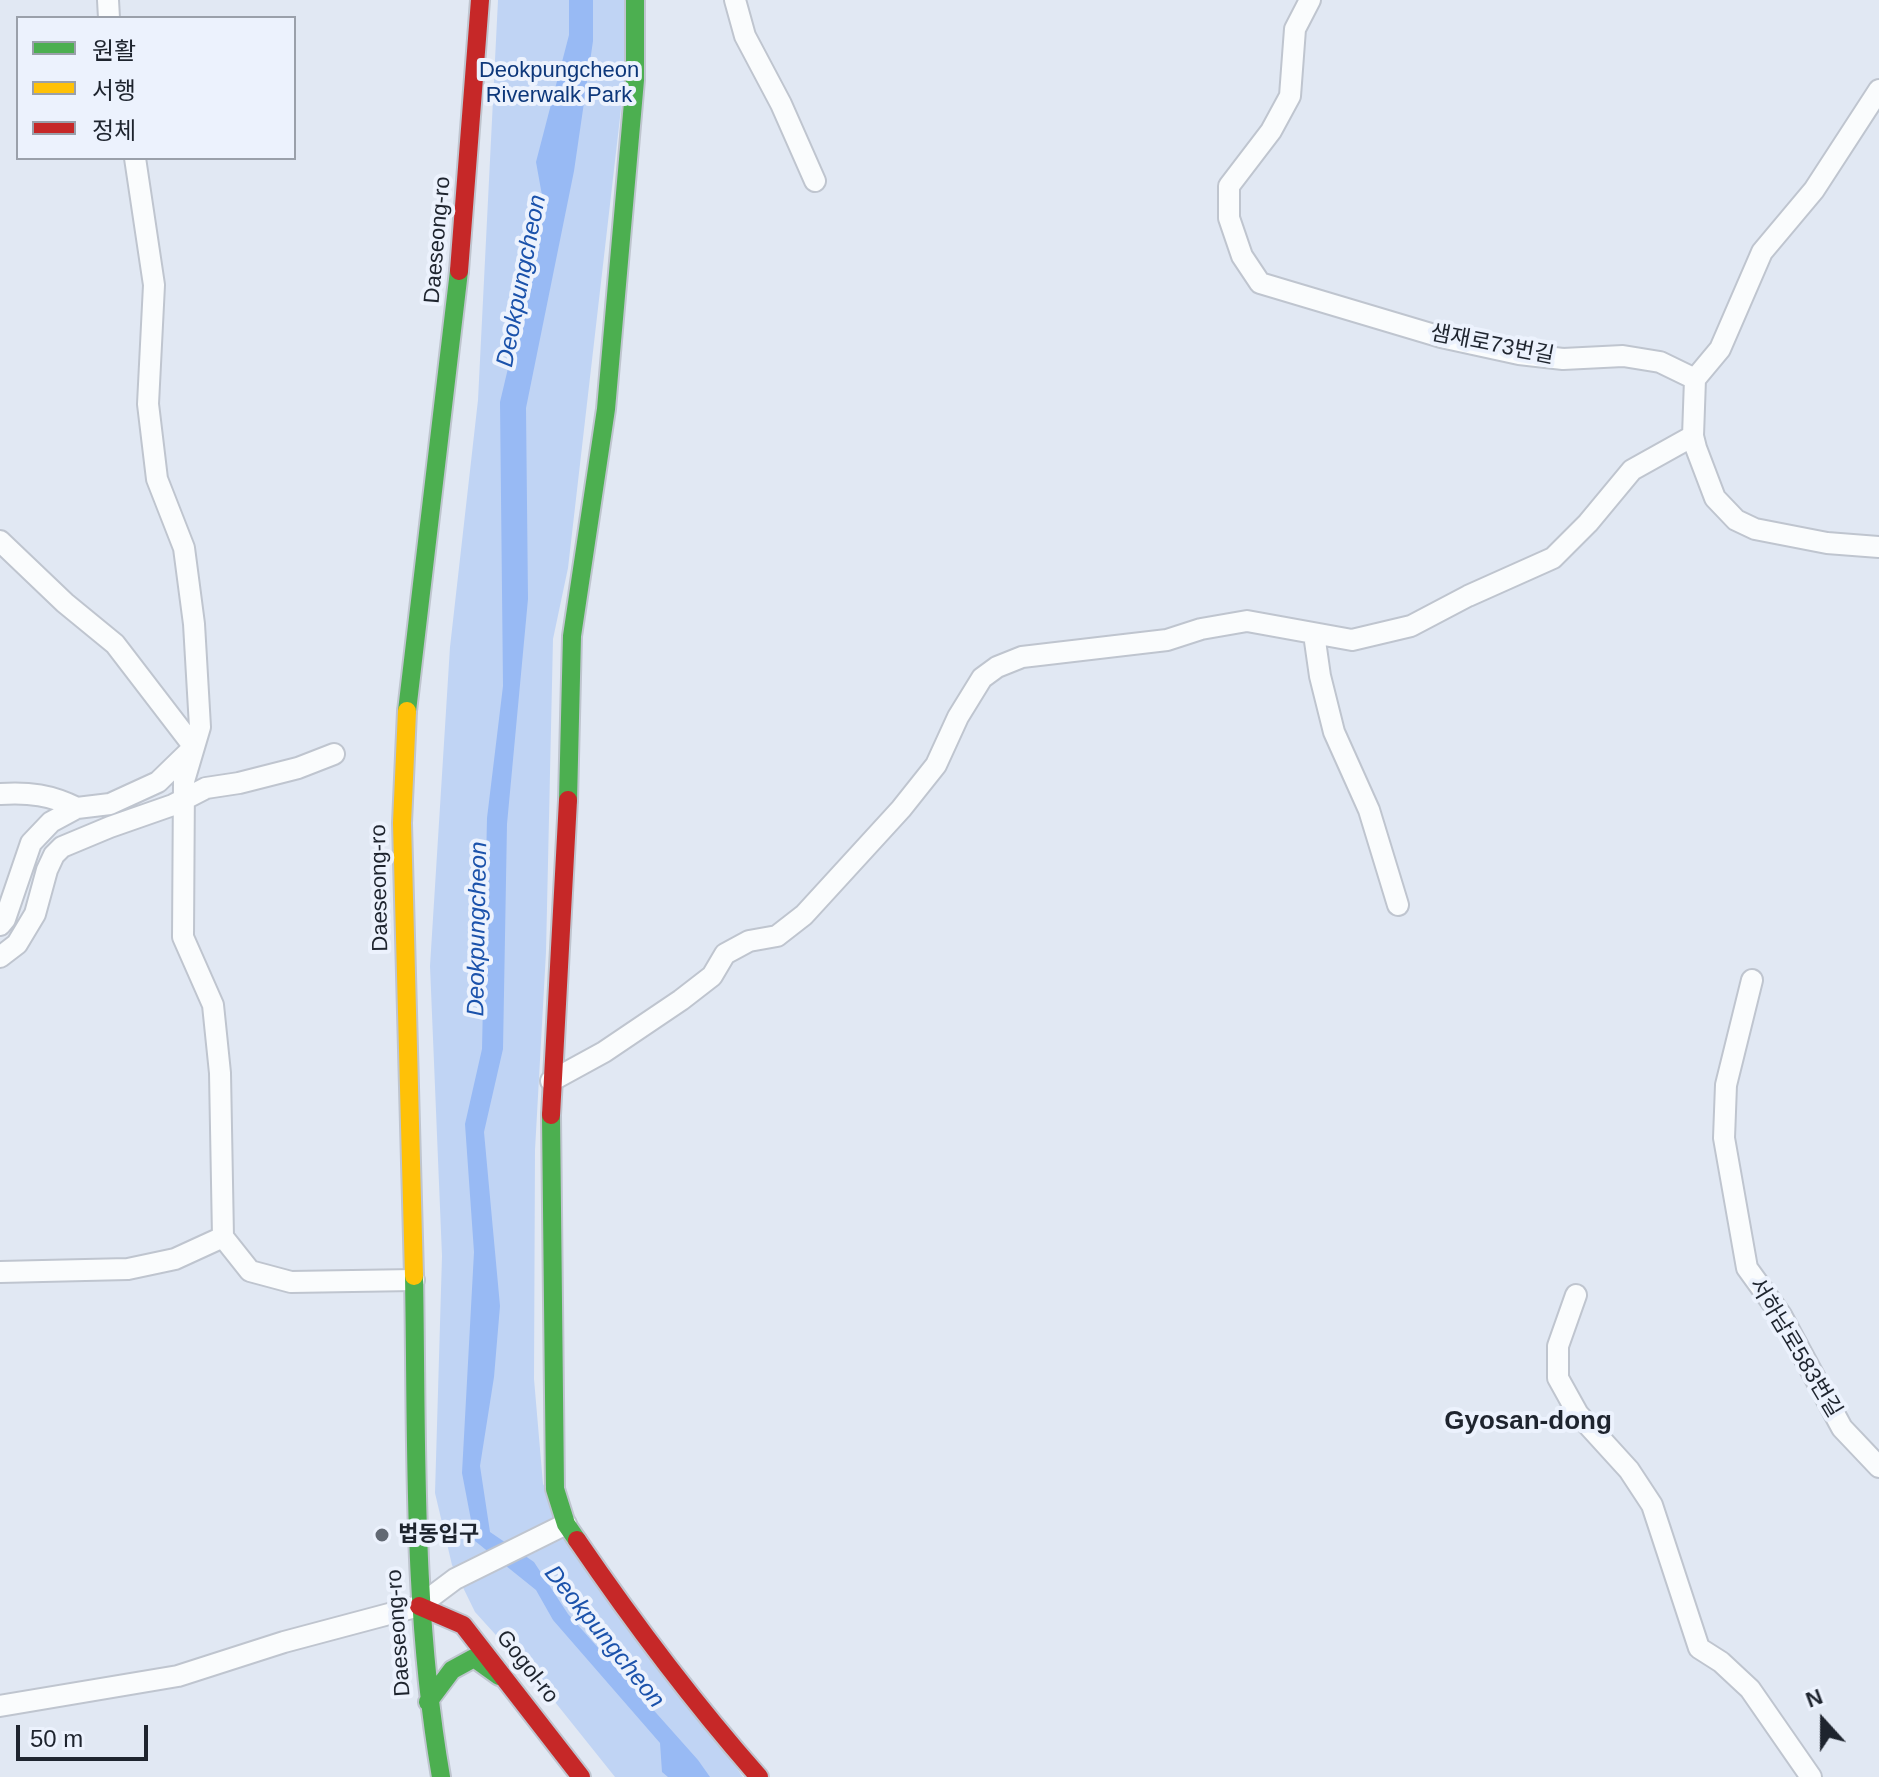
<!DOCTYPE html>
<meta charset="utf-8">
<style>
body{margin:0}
#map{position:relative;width:1879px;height:1777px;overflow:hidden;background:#e1e8f3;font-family:Helvetica,"Noto Sans KR",sans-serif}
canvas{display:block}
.legend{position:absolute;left:16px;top:16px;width:280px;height:144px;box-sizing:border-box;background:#ecf2fd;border:2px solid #9aa0aa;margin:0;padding:10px 14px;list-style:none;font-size:24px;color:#1e242e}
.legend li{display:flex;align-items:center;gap:16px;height:40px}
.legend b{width:40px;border:2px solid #9aa0aa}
.north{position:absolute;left:1783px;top:1681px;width:80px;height:80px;-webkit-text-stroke:6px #ecf2fd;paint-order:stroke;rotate:339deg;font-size:22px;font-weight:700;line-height:32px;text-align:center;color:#1e242e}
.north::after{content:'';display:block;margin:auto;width:28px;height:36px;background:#1e242e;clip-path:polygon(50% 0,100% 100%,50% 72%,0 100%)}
.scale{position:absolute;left:16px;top:1725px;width:132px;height:36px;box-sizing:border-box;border:4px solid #1e242e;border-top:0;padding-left:10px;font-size:24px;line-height:28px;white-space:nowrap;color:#1e242e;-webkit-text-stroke:6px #ecf2fd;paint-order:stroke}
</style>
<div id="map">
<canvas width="1879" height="1777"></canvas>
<ul class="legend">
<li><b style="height:10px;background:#4caf50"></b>원활</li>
<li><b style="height:10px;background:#ffc107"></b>서행</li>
<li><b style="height:10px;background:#c62828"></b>정체</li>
</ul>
<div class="north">N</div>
<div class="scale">50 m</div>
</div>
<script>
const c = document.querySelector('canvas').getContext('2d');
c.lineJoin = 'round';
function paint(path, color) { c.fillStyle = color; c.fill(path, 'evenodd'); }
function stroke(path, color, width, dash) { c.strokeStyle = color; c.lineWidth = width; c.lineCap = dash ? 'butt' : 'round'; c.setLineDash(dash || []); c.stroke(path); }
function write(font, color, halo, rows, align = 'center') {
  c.font = font + ' Helvetica,"Noto Sans KR",sans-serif'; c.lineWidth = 8; c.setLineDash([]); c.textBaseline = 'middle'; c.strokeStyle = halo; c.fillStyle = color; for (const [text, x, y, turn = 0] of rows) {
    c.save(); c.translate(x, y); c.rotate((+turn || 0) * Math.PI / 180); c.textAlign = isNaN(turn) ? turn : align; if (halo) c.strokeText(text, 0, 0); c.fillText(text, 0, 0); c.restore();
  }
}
const green = new Path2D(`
 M 498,0 L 625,0 L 624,83 L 568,568 L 553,639 L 546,952 L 535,1150 L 534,1379 L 543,1484 L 743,1777 L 615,1777 L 543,1687 L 475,1612 L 452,1565 L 435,1493 L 442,1256 L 430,966 L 450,647 L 478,400 Z`);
const water = new Path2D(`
 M 569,0 L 593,0 L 593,41 L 574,171 L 526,408 L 528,599 L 507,824 L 503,1049 L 484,1132 L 500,1306 L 494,1377 L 480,1466 L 490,1532 L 534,1562 L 568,1614 L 698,1760 L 710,1777 L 668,1777 L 662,1772 L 660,1743 L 553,1620 L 536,1590 L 475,1541 L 462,1473 L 474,1252 L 465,1124 L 482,1049 L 487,818 L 503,686 L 500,402 L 545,212 L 536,162 L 569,35 Z`);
const street = new Path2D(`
 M 108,0 L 109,18
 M 735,0 L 745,36 L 781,104 L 815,181
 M 1310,0 L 1295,29 L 1290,96 L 1271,131 L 1229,186 L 1229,218 L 1242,256 L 1260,283 L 1441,337 L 1519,354 L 1563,359 L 1623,356 L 1660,362 L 1695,379 L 1720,349 L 1762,252 L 1814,190 L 1879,90
 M 135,158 L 154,285 L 148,404 L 157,479 L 184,548 L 194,624 L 200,727 L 184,781 L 183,937 L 213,1005 L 220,1073 L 223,1237
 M 1695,379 L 1693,436 L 1696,448 L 1715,498 L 1736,520 L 1755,529 L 1827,543 L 1879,547
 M 0,541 L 65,603 L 115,644 L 194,747 L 158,782 L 110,804 L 77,808 L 51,822 L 31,843 L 5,919 L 0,925
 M 1314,634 L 1320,676 L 1334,732 L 1369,810 L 1398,905
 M 0,794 C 29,792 51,795 77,808
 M 0,957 L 17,944 L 35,914 L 47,870 L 54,855 L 62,847 L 110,827 L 173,805 L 206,788 L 239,783 L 298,768 L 334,754
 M 1752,980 L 1726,1085 L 1724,1138 L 1747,1268 L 1781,1315 L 1842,1428 L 1879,1467
 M 551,1081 L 604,1052 L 681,1000 L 712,976 L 725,954 L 749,941 L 777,936 L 804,915 L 901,809 L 936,765 L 958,717 L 982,678 L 997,667 L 1022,657 L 1167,640 L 1201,629 L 1247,621 L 1352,640 L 1411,626 L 1468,596 L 1553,558 L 1588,523 L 1632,470 L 1693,436
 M 0,1272 L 128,1269 L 175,1259 L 223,1237 L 250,1271 L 291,1282 L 414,1280
 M 1576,1295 L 1558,1346 L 1558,1378 L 1578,1414 L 1629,1470 L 1652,1505 L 1699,1648 L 1721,1662 L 1750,1689 L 1811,1777
 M 0,1706 L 178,1676 L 284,1642 L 419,1606 L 455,1579 L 566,1524`);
const fast = new Path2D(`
 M 407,711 L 459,271
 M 568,800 L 572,636 L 606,409 L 635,80 L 635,0
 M 551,1115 L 555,1489 L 566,1524 L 577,1540
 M 414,1276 C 417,1445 412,1610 441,1777
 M 428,1702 L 452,1670 L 474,1658 L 499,1676`);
const slow = new Path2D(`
 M 407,711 L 402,823 L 414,1276`);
const jam = new Path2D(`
 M 459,271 L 480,0
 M 551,1115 L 568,800
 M 577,1540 C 633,1622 693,1702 759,1777
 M 419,1606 L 463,1625 L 581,1777`);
const markers = [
 [382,1535,8,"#626973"]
];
const parkNames = [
 ["Deokpungcheon",559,71],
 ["Riverwalk Park",559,96]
];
const streetNames = [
 ["Daeseong-ro",438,240,-85],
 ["샘재로73번길",1492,345,11],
 ["Daeseong-ro",380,888,-91],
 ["서하남로583번길",1795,1348,59],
 ["Daeseong-ro",399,1633,-94],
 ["Gogol-ro",527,1667,52]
];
const poiNames = [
 ["법동입구",398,1535]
];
const waterNames = [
 ["Deokpungcheon",522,281,-79],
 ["Deokpungcheon",478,929,-89],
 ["Deokpungcheon",604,1637,51]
];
const quarterNames = [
 ["Gyosan-dong",1528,1422]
];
paint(green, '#c0d4f4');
paint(water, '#98baf4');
stroke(street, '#bfc5cf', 24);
stroke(fast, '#bfc5cf', 22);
stroke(slow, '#bfc5cf', 22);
stroke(jam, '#bfc5cf', 22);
stroke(street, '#fafcfd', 20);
stroke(fast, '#4caf50', 18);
stroke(slow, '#ffc107', 18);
stroke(jam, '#c62828', 18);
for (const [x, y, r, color] of markers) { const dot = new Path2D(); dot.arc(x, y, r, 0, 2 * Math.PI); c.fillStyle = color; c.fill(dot); stroke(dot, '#ecf2fd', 3); }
write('22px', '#0d377a', '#ecf2fd', parkNames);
write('22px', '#1e242e', '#ecf2fd', streetNames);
write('bold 22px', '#1e242e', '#ecf2fd', poiNames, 'left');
write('italic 24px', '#1b52ab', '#ecf2fd', waterNames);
write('bold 26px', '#1e242e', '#ecf2fd', quarterNames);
</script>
